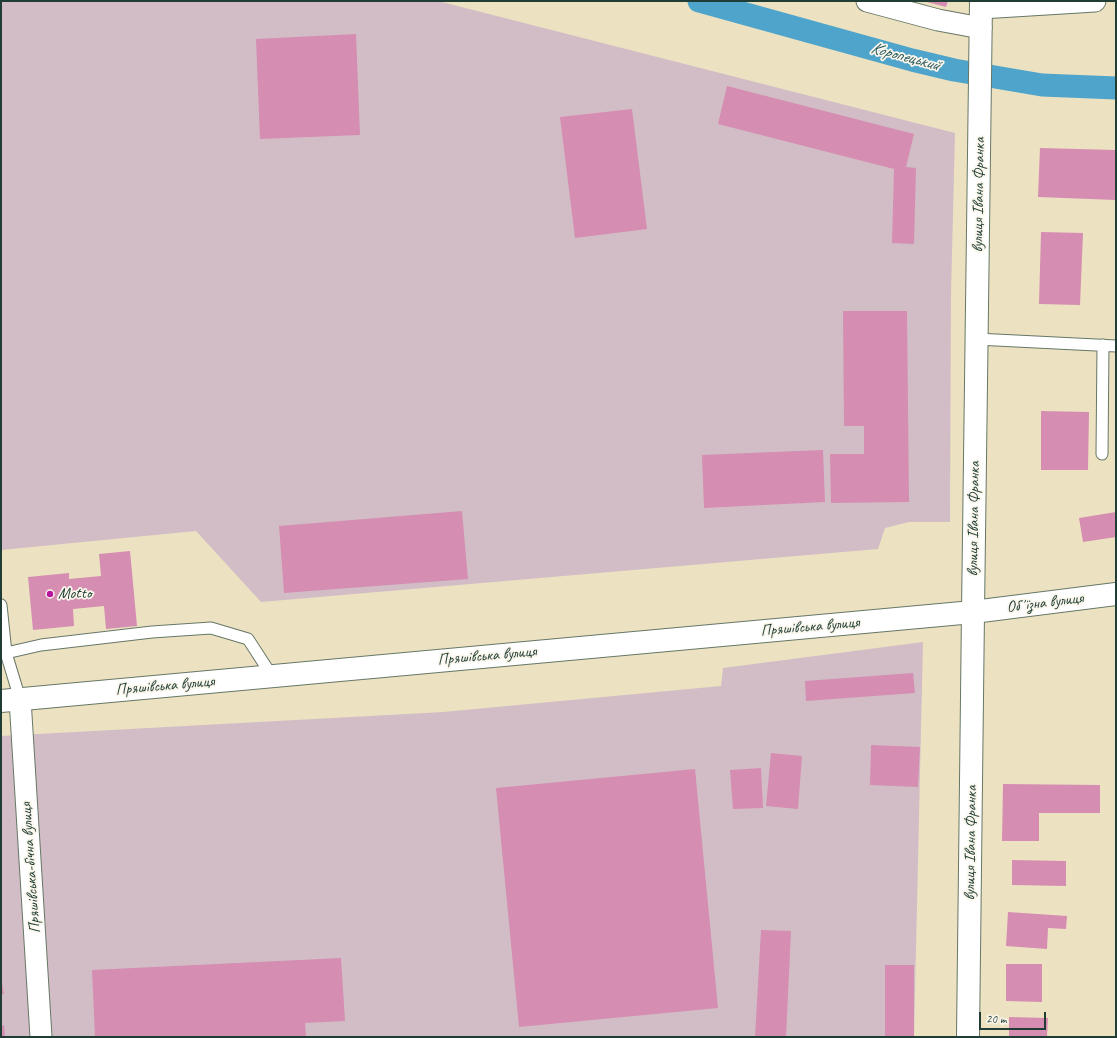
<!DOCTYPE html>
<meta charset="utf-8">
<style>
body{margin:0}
#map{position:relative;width:1117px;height:1038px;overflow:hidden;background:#ece2c2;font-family:Caveat,sans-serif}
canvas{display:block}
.frame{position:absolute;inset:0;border:2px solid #1f3d34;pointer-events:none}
.scale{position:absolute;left:979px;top:1012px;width:67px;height:18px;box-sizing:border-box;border:2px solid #1f3d34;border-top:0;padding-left:5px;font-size:12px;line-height:14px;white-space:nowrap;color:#1f3d34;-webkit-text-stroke:3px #fbf7ec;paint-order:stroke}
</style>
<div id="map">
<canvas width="1117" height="1038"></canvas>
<div class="frame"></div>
<div class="scale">20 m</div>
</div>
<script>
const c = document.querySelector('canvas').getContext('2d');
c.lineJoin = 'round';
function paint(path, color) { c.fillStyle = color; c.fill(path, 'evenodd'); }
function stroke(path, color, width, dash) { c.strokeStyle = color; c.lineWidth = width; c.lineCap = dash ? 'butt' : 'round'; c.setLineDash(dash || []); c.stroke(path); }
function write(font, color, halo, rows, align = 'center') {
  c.font = font + ' Caveat,sans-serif'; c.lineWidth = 3.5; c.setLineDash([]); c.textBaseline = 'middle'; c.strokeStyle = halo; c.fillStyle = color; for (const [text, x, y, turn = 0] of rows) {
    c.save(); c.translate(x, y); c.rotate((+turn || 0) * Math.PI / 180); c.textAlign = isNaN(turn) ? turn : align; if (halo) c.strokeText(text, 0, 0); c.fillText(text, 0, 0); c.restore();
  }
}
const industrial = new Path2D(`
 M 1,1 L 438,1 L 955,133 L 951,294 L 950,522 L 909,522 L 885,528 L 878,549 L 261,602 L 196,531 L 1,550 Z
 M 923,642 L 914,1037 L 1,1037 L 1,736 L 443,712 L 721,686 L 723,668 Z`);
const canal = new Path2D(`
 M 699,1 L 912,60 L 954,70 L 1042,85 L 1116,88`);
const building = new Path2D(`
 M 923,1 L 948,1 L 946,7 Z
 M 356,34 L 360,135 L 260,139 L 256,39 Z
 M 727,86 L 914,134 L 906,167 L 916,168 L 914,244 L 892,243 L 894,169 L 718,124 Z
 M 632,109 L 647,229 L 575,238 L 560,117 Z
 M 1040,148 L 1116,150 L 1116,200 L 1038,197 Z
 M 1041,232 L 1083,233 L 1080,305 L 1039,304 Z
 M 843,311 L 907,311 L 909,502 L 831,503 L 830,454 L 864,454 L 864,426 L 844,426 Z
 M 1041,411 L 1089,412 L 1088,470 L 1041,470 Z
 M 823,450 L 825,502 L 704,508 L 702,455 Z
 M 462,511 L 468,579 L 284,593 L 279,526 Z
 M 1116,512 L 1116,537 L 1083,542 L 1079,518 Z
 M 130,551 L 137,626 L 106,629 L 104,606 L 73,609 L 74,626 L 33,630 L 28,577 L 69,573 L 69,579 L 101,576 L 99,554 Z
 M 913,673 L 915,693 L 806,701 L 805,681 Z
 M 871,745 L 920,747 L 918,787 L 870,785 Z
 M 771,753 L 802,756 L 798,809 L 766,806 Z
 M 761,768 L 763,808 L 733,809 L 730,770 Z
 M 695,769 L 718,1008 L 519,1027 L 496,788 Z
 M 1003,784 L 1100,785 L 1100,813 L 1039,813 L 1039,841 L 1002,841 Z
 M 1012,860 L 1066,861 L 1066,886 L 1012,885 Z
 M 1008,912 L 1067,916 L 1066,929 L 1048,928 L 1047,949 L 1006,946 Z
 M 761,930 L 791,931 L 786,1037 L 755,1037 Z
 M 341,958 L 345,1021 L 305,1023 L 306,1037 L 95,1037 L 92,970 Z
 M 1006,964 L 1042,964 L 1042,1002 L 1006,1001 Z
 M 885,965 L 914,965 L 914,1037 L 885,1037 Z
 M 1,978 L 4,994 L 1,994 Z
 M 1009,1017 L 1048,1018 L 1047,1037 L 1009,1037 Z
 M 4,1025 L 5,1037 L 1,1037 L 1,1026 Z`);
const service = new Path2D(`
 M 976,339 L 1116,346
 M 1102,454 L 1103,345
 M 1,605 L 6,653 L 20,699
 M 6,653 L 41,645 L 152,632 L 211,628 L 248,639 L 272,676`);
const minor = new Path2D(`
 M 867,1 L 938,20 L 981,28
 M 981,8 L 1095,1
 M 20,699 L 41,1037`);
const tertiary = new Path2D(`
 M 968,1037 L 973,612`);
const secondary = new Path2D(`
 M 973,612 L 981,1`);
const primary = new Path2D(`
 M 1,701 L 973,612 L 1116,594`);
const markers = [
 [50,594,4,"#b5179e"]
];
const streetNames = [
 ["вулиця Івана Франка",979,195,-89],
 ["вулиця Івана Франка",974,519,-89],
 ["Обʼїзна вулиця",1045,603,-7],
 ["Пряшівська вулиця",810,627,-5],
 ["Пряшівська вулиця",487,656,-5],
 ["Пряшівська вулиця",165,686,-5],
 ["вулиця Івана Франка",971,843,-89],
 ["Пряшівська-бічна вулиця",31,868,-94]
];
const poiNames = [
 ["Motto",58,594]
];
const waterNames = [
 ["Коропецький",905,57,15]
];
paint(industrial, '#d2bdc6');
stroke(canal, '#4ea4ca', 23);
paint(building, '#d58db1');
stroke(service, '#677766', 13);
stroke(minor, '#677766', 23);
stroke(tertiary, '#677766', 24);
stroke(secondary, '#677766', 24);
stroke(primary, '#677766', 24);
stroke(service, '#fff', 11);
stroke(minor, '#fff', 21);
stroke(tertiary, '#fff', 22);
stroke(secondary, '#fff', 22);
stroke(primary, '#fff', 22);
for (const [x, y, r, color] of markers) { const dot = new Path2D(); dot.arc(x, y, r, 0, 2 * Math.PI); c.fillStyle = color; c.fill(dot); stroke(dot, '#fbf7ec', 1.5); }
write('16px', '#1f3d34', '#fbf7ec', streetNames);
write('16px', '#1f3d34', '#fbf7ec', poiNames, 'left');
write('italic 17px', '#2d5c61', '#fbf7ec', waterNames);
</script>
